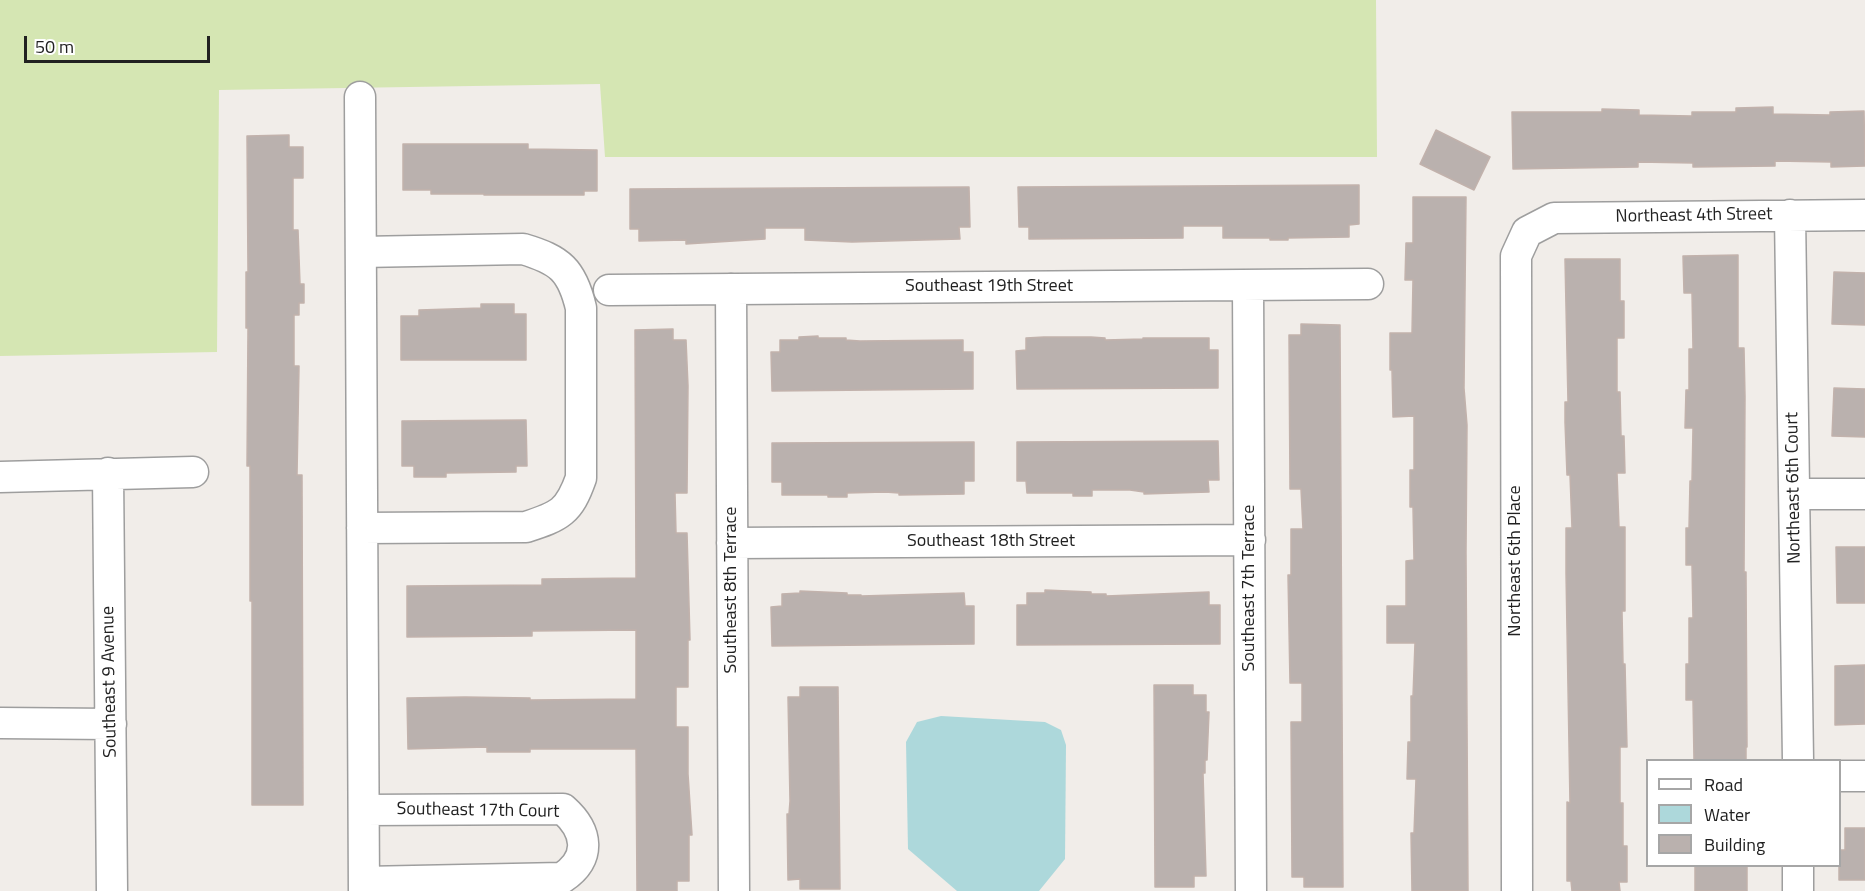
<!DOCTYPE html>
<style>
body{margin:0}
#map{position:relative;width:1865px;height:891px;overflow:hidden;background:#f1ede9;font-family:"Titillium Web",sans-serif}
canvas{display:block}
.legend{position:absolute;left:1646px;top:759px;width:195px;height:108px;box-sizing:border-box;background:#fff;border:2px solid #a6a6a6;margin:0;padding:8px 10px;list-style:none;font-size:18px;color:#212121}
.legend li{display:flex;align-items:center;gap:12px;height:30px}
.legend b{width:30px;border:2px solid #a6a6a6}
.scale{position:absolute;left:24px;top:36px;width:186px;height:27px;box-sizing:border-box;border:3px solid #212121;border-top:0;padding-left:8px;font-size:18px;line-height:21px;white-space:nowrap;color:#212121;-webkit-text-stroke:4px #fff;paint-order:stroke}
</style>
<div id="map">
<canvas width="1865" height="891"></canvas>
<ul class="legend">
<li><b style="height:8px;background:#fff"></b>Road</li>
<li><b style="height:16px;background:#add8db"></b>Water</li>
<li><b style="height:16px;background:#bab1ae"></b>Building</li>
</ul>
<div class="scale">50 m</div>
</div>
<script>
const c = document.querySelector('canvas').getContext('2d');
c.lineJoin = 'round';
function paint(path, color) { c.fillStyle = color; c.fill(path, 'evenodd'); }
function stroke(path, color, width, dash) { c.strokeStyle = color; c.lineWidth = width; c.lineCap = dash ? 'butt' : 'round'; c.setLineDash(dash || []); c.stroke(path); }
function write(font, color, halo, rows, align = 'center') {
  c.font = font + ' "Titillium Web",sans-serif'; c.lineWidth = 5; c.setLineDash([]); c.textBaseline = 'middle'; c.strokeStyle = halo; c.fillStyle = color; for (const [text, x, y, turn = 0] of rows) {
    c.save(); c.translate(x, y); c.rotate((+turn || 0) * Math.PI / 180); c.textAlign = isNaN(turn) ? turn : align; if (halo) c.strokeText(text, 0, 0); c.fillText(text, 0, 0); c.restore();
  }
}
const grass = new Path2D(`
 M 0,0 L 1376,0 L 1377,157 L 605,157 L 600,84 L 219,90 L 217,352 L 0,356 Z`);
const water = new Path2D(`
 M 941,716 L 1045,722 L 1061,730 L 1066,745 L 1065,859 L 1039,891 L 957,891 L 908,849 L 906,742 L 917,722 Z`);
const building = new Path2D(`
 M 1773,107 L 1773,114 L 1830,115 L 1830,112 L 1864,111 L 1865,166 L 1831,167 L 1831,162 L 1775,161 L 1775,166 L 1693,167 L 1693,163 L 1638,162 L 1638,167 L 1513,169 L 1512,112 L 1602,112 L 1602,109 L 1639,110 L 1639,115 L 1692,116 L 1692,112 L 1736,112 L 1736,108 Z
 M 1436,130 L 1490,157 L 1474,190 L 1420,164 Z
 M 289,135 L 289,147 L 303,147 L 303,178 L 293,178 L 293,230 L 298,230 L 300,284 L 304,284 L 304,303 L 299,303 L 299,315 L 294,315 L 294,366 L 299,366 L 297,475 L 302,475 L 303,805 L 252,805 L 252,601 L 250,601 L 250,466 L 247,466 L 248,328 L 246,328 L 246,272 L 248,272 L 247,136 Z
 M 403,144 L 528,144 L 528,149 L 597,150 L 597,191 L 584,191 L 584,195 L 484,195 L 484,194 L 431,194 L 431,190 L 403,190 Z
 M 1359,185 L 1359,224 L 1349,225 L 1349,237 L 1288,238 L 1288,240 L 1270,240 L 1270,238 L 1223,238 L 1223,226 L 1183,226 L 1183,238 L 1029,239 L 1029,227 L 1019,227 L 1018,187 Z
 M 969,187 L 970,227 L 959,227 L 960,239 L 852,242 L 805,240 L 805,228 L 765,228 L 765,239 L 686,244 L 686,240 L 639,241 L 639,229 L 630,229 L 630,189 Z
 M 1413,197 L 1466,197 L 1464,388 L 1467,425 L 1466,552 L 1468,891 L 1412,891 L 1411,833 L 1414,833 L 1416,779 L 1407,779 L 1408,742 L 1411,742 L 1411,696 L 1413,696 L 1415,643 L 1387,643 L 1387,606 L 1406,606 L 1406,561 L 1414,560 L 1413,507 L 1410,507 L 1410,470 L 1414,470 L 1414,416 L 1393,417 L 1392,370 L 1390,370 L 1390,333 L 1412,333 L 1413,280 L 1405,280 L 1406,243 L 1413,243 Z
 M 1738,255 L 1738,348 L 1744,348 L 1745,397 L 1744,572 L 1746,572 L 1747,747 L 1746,747 L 1746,760 L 1694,760 L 1693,700 L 1686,700 L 1686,664 L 1689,664 L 1689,618 L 1693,618 L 1692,565 L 1686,565 L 1686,528 L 1689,528 L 1690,481 L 1692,481 L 1693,428 L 1685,428 L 1686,390 L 1689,390 L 1689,349 L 1693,349 L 1692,293 L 1684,293 L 1683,256 Z
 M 1565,259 L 1620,259 L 1620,301 L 1624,301 L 1624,338 L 1617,338 L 1617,392 L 1620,392 L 1621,436 L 1624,436 L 1625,473 L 1617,473 L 1619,527 L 1625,527 L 1625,611 L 1622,611 L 1623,664 L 1625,664 L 1627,747 L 1620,747 L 1620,803 L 1623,803 L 1623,846 L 1627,846 L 1627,882 L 1619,882 L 1620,891 L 1572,891 L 1571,881 L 1567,881 L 1567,802 L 1570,803 L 1566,573 L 1566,528 L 1572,528 L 1570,475 L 1567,475 L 1565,422 L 1565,402 L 1568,402 Z
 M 1834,272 L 1865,273 L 1865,325 L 1832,324 Z
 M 481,304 L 514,304 L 514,314 L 526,314 L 526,360 L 401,360 L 401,316 L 419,316 L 419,310 L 481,308 Z
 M 1301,324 L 1340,325 L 1343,887 L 1304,887 L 1304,877 L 1292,877 L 1291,722 L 1302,722 L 1302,683 L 1290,683 L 1288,575 L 1291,575 L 1291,529 L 1303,529 L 1301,489 L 1290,489 L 1289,335 L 1301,335 Z
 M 673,329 L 673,340 L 686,340 L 688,386 L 687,493 L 675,493 L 676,533 L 687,533 L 690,640 L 688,640 L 688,687 L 676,687 L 676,727 L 688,727 L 688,774 L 692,835 L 689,835 L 689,881 L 677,881 L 677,891 L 637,891 L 636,749 L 530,749 L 530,752 L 487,752 L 487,747 L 408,749 L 407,698 L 465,697 L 530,698 L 530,700 L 636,699 L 636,630 L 532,631 L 532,636 L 407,637 L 407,586 L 542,585 L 542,579 L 636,578 L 635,330 Z
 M 818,336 L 818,338 L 846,338 L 846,340 L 860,341 L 963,340 L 963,352 L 973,352 L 973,389 L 772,391 L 771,352 L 780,352 L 780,340 L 799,340 L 799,337 Z
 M 1044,337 L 1091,337 L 1105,338 L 1105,340 L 1143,339 L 1143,338 L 1209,338 L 1209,350 L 1218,350 L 1218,388 L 1017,389 L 1016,351 L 1026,350 L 1026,338 Z
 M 1834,388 L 1865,389 L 1865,437 L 1832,436 Z
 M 526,420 L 527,466 L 516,466 L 516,472 L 446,473 L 446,477 L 414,477 L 414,466 L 402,466 L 402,421 Z
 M 1218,441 L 1219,480 L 1208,480 L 1209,492 L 1144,494 L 1144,492 L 1130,490 L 1092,490 L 1092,496 L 1073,496 L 1073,493 L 1027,493 L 1026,481 L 1017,481 L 1017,442 Z
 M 974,442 L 974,481 L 964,481 L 964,494 L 899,495 L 899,493 L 885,492 L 847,493 L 847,497 L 828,497 L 828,495 L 782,495 L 782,482 L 772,482 L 772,443 Z
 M 1836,547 L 1865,547 L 1865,603 L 1837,603 Z
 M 1045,590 L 1091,592 L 1091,594 L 1106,594 L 1106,596 L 1209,592 L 1209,605 L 1220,605 L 1220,644 L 1017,645 L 1017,605 L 1027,605 L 1027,593 L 1045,593 Z
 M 800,591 L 847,593 L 847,595 L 861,595 L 861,596 L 964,593 L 965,606 L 974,606 L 974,644 L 772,646 L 771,607 L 782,606 L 782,594 L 800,593 Z
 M 1865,665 L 1865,724 L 1835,725 L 1835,666 Z
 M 1154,685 L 1193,685 L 1193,695 L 1206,695 L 1206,712 L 1209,712 L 1207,760 L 1205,760 L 1205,773 L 1203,773 L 1206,876 L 1194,876 L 1194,887 L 1155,887 Z
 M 800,687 L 838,687 L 840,889 L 800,889 L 800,879 L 788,880 L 787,814 L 789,814 L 790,801 L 788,697 L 800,697 Z
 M 1845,828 L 1865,828 L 1865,880 L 1839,880 L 1839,850 L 1845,850 Z
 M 1695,866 L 1747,866 L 1747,891 L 1695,891 Z`);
const street = new Path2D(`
 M 360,97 L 364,891
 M 1790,215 L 1798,760
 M 361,252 L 523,249 C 560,260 572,270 581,308 L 581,478 C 569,512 560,516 526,527 L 362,528
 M 1248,286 L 1251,891
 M 731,289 L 734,891
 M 609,290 L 1368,284
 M 108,473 L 112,891
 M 0,477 L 193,472
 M 1795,494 L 1865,494
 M 732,543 L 1250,540
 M 0,723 L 111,724
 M 1840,776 L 1865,776
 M 364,810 L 563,809 C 588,831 592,858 562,878 L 364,882
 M 1798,866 L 1798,891
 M 1517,891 L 1516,256 L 1527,232 L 1554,218 L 1865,215`);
const streetNames = [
 ["Northeast 4th Street",1694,216,-1],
 ["Southeast 19th Street",989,287],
 ["Northeast 6th Court",1794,488,-91],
 ["Southeast 18th Street",991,542],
 ["Northeast 6th Place",1516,561,-90],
 ["Southeast 7th Terrace",1250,588,-90],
 ["Southeast 8th Terrace",732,590,-90],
 ["Southeast 9 Avenue",110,682,-91],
 ["Southeast 17th Court",478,811,1]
];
paint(grass, '#d5e6b3');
paint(water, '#add8db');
paint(building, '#bab1ae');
stroke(building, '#c2b2ac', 1.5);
stroke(street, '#9e9e9e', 33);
stroke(street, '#fff', 30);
write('18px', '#212121', '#fff', streetNames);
</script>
